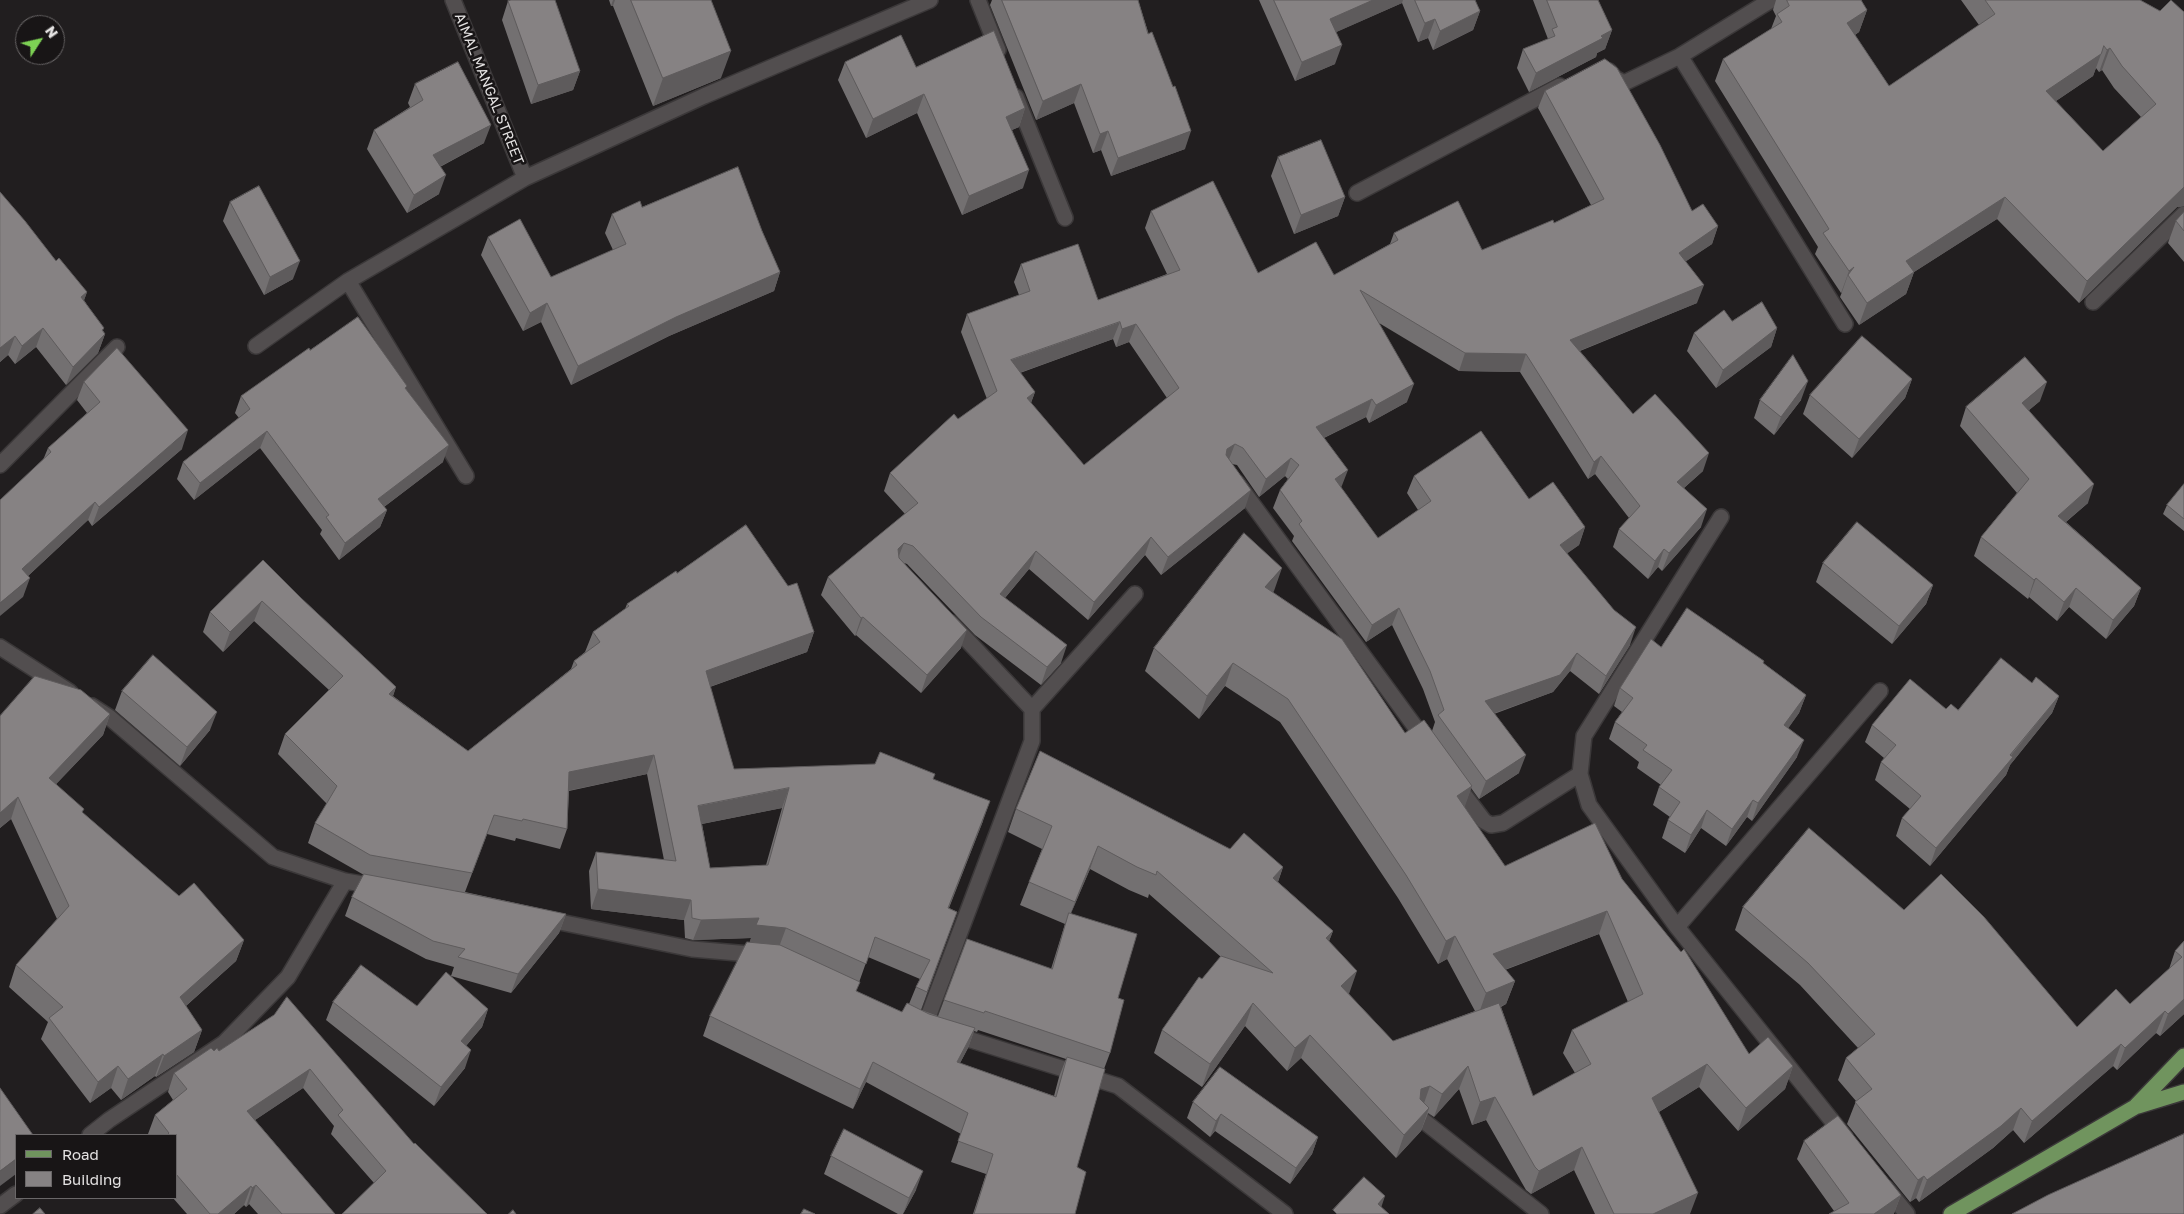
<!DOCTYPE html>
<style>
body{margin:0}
#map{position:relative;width:2184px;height:1214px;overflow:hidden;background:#211e1f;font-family:"Golos Text",sans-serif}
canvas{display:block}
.legend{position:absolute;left:15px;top:1134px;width:162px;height:65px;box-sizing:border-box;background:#181516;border:1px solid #6a6768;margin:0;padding:6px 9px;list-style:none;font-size:15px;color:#e4e2e2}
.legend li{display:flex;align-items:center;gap:10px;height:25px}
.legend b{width:25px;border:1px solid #6a6768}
.north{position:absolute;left:15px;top:15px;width:50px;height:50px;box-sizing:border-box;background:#181516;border:1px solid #6a6768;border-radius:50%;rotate:55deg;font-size:14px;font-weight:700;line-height:20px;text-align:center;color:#e4e2e2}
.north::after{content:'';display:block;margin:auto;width:18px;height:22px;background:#7dd154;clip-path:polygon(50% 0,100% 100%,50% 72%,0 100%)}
</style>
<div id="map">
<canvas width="2184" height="1214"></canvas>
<ul class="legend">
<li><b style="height:6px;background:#70945e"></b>Road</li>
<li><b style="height:14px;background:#868283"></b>Building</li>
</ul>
<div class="north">N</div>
</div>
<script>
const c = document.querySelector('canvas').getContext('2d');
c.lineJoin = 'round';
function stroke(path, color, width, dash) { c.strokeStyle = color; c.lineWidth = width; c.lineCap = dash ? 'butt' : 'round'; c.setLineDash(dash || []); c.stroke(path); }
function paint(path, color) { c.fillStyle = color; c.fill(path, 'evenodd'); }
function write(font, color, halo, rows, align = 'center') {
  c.font = font + ' "Golos Text",sans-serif'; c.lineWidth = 5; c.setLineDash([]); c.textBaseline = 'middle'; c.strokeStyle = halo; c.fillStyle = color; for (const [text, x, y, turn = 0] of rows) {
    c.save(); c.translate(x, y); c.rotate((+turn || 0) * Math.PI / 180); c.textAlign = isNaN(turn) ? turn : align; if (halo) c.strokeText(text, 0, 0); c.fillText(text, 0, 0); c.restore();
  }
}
const minor = new Path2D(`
 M 453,0 L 525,178
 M 978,0 L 998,50
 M 1680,56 L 1845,324
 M 1609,71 L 1615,78 L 1624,83 L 1680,56 L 1771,0
 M 1016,97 L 1065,218
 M 1357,193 L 1560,86
 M 348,281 L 466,476
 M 2093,302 L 2184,214
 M 256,346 L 348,281 L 525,178 L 704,96 L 930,0
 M 0,465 L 117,347
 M 1237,483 L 1427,743
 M 1721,517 L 1584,736 L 1580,774 L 1589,805 L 1677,927 L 1845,1137
 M 951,623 L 1032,709
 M 0,647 L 70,692
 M 92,706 L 109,717 L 273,857 L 345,881 L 380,887
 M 1456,784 L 1484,821 L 1491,825 L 1503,823 L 1580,774
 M 545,919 L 692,949 L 761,955
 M 1677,927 L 1880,691
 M 925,1025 L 1032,741 L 1032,709 L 1135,594
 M 952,1034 L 1118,1086 L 1285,1214
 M 1420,1118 L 1541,1214
 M 90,1135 L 109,1120 L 224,1043 L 288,977 L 345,881
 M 1886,1188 L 1907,1214
 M 0,1206 L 16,1194`);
const major = new Path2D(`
 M 2138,1106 L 2184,1092
 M 1951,1214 L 2135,1107 L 2184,1056`);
const wall = new Path2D(`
 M 609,0 L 711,0 L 721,78 L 653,106 L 613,6 L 611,6 Z
 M 992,0 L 1138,0 L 1185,149 L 1111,176 L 1101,150 L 1093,153 L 1074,103 L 1036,120 L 990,5 Z
 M 1259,0 L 1475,0 L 1480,11 L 1473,30 L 1433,50 L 1428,38 L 1418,42 L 1402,3 L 1336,32 L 1335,64 L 1295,81 Z
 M 1533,0 L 1598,0 L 1612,30 L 1605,49 L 1597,53 L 1596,57 L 1529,92 L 1517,68 L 1523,49 L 1548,39 Z
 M 1776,0 L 1862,0 L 1861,1 L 1867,10 L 1859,32 L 1855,35 L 1889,86 L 1979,25 L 1961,0 L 2140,0 L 2160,11 L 2184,12 L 2184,206 L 2177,207 L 2079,303 L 1997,219 L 1914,272 L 1906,294 L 1859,325 L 1840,297 L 1842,292 L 1841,293 L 1815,254 L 1818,247 L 1715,81 L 1723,59 L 1771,29 L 1776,16 L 1773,10 ZM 2096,68 L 2099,72 L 2102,70 L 2114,88 L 2141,117 L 2103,151 L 2056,101 L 2093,76 Z
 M 508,1 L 580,71 L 573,90 L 531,104 L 502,20 Z
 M 845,62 L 916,67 L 1025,108 L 1019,127 L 1012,130 L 1023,188 L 962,215 L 917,113 L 866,138 L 838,80 Z
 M 415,84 L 484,143 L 440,167 L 439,194 L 407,213 L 367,149 L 374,130 L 410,107 L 408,103 Z
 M 1545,91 L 1692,211 L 1718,226 L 1712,244 L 1686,261 L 1697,303 L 1580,351 L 1633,414 L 1703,471 L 1684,488 L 1701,527 L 1662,571 L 1658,567 L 1648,579 L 1613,547 L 1619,529 L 1629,518 L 1595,474 L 1588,479 L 1520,372 L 1459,371 L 1379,323 L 1407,402 L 1369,423 L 1366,417 L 1324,438 L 1341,488 L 1378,538 L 1418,510 L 1407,493 L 1414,476 L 1529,499 L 1585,527 L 1579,545 L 1567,553 L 1630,645 L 1599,694 L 1570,671 L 1553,692 L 1494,714 L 1519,773 L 1479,799 L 1471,788 L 1464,807 L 1505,866 L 1622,879 L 1749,1054 L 1793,1066 L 1785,1089 L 1738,1131 L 1699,1087 L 1659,1112 L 1690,1214 L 1595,1214 L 1574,1170 L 1531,1194 L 1526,1190 L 1486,1120 L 1472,1125 L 1459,1089 L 1434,1117 L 1428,1113 L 1421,1131 L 1396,1158 L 1301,1058 L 1287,1071 L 1245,1026 L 1202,1087 L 1154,1053 L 1162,1030 L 1202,979 L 1221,957 L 1149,894 L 1148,898 L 1129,890 L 1090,869 L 1071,913 L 1118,998 L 1110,1053 L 1104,1069 L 1077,1167 L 1075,1214 L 973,1214 L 986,1174 L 951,1162 L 961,1134 L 866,1082 L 853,1109 L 703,1036 L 710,1016 L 750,942 L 751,938 L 693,940 L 685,938 L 684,920 L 591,909 L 589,871 L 596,852 L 664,860 L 647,774 L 569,791 L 567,829 L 560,849 L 516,838 L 515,841 L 487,834 L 465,892 L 566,914 L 559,933 L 511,993 L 451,976 L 454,967 L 426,959 L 345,916 L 352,897 L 364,875 L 308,843 L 315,823 L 327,804 L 278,754 L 285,734 L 329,690 L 254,621 L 223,652 L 203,632 L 210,612 L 263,560 L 301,598 L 396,687 L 393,696 L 468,751 L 571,669 L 574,661 L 585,652 L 593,632 L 625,609 L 627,604 L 677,573 L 814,632 L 807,652 L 710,687 L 734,769 L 933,779 L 983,821 L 949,908 L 957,912 L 921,1010 L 938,1016 L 967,939 L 1051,969 L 1065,924 L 1020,905 L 1042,849 L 1008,832 L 1016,809 L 1230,849 L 1283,867 L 1278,882 L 1333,931 L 1329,941 L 1349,994 L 1393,1041 L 1475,1011 L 1447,959 L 1438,964 L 1398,898 L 1280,722 L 1225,686 L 1199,719 L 1145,671 L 1154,648 L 1274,591 L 1273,592 L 1405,733 L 1432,731 L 1435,722 L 1423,689 L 1392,625 L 1366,642 L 1292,541 L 1294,536 L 1273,508 L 1280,490 L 1288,479 L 1285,476 L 1259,497 L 1237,465 L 1232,464 L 1245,508 L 1161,575 L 1145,555 L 1088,620 L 1029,569 L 1005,598 L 1061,663 L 1041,685 L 975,635 L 907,564 L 904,563 L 961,648 L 921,693 L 856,635 L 855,636 L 821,595 L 828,577 L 905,514 L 884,491 L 890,473 L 958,419 L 987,399 L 961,332 L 967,314 L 1019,295 L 1014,282 L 1021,264 L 1098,300 L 1167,274 L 1145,228 L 1151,211 L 1258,273 L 1334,275 L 1390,244 L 1394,233 L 1482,250 L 1554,223 L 1591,205 L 1538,108 ZM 1113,339 L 1116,347 L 1129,342 L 1167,398 L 1084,465 L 1031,403 L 1035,392 L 1020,373 ZM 782,808 L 766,865 L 710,868 L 702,824 ZM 1599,934 L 1628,1002 L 1572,1030 L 1563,1053 L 1575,1073 L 1533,1096 L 1501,1007 L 1506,1004 L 1515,981 L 1505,970 ZM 868,957 L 920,979 L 916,987 L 909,1004 L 902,1012 L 856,991 ZM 978,1030 L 1066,1059 L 1059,1077 L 1054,1096 L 960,1063 L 968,1048 L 974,1031 L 977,1032 Z
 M 1278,157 L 1345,197 L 1338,216 L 1294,234 L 1271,176 Z
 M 0,192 L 56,261 L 87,292 L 84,300 L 105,334 L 98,353 L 66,385 L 36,347 L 15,364 L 8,355 L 0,362 Z
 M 230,202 L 293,279 L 264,295 L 223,221 Z
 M 642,207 L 762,231 L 780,272 L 774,291 L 669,336 L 571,385 L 541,322 L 523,331 L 481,255 L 488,237 L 551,277 L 613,250 L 605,233 L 612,214 Z
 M 2184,212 L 2184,262 L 2168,243 L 2176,221 Z
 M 1732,321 L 1777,328 L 1771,347 L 1716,388 L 1687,351 L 1694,333 Z
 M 310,350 L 406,389 L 443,462 L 384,507 L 387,510 L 380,527 L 339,560 L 320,534 L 322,530 L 260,448 L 194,500 L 177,479 L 183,462 L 239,418 L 235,413 L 241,396 Z
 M 1912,379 L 1905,398 L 1852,458 L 1803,414 L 1810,395 Z
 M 84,382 L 182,449 L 92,526 L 88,520 L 28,576 L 23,597 L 43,460 L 48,448 L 87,413 L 77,400 Z
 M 1760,400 L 1801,400 L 1774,435 L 1754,418 Z
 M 2040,401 L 2029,410 L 2088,503 L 2066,522 L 2141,588 L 2134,606 L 2106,639 L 2069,607 L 2057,621 L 2029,597 L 2028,599 L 1974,556 L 1981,537 L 2017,493 L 1960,426 L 1966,407 Z
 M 2184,484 L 2184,531 L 2163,514 L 2167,505 Z
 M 1823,563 L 1933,585 L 1926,604 L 1892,644 L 1816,582 Z
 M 1661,647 L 1763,663 L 1806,695 L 1799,713 L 1788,728 L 1797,757 L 1752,821 L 1747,817 L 1726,846 L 1701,828 L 1685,853 L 1662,838 L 1668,820 L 1670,817 L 1653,805 L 1659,787 L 1661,785 L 1637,768 L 1639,762 L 1609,739 L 1615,722 L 1622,712 L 1614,706 L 1620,688 Z
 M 2032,683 L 2059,696 L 2052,713 L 2010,765 L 2006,775 L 1930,866 L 1896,836 L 1902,818 L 1910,809 L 1875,780 L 1881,762 L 1884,758 L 1865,742 L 1872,725 L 1946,709 L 1958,710 Z
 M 122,691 L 210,730 L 180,766 L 115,710 Z
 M 110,714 L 103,735 L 56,784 L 83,813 L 179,896 L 244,940 L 236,961 L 186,1006 L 202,1030 L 194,1052 L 156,1077 L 155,1076 L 121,1100 L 111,1088 L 90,1103 L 41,1039 L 48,1022 L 9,987 L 16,965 L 57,919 L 11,819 L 0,828 L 0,716 Z
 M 1743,907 L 1904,910 L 2077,1027 L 2130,1004 L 2169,969 L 2175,951 L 2184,941 L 2184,1014 L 2160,1036 L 2156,1033 L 2117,1070 L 2113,1066 L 2024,1143 L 2013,1130 L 1993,1148 L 1919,1202 L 1916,1198 L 1910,1202 L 1847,1124 L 1856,1101 L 1838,1080 L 1846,1058 L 1858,1048 L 1800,985 L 1735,930 Z
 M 333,1002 L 417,1006 L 488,1009 L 482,1027 L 466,1046 L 465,1068 L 434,1106 L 326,1020 Z
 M 274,1015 L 414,1144 L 374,1183 L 331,1134 L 334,1126 L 303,1088 L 255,1120 L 335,1214 L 258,1214 L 249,1204 L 246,1207 L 244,1205 L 234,1214 L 187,1214 L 173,1198 L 176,1198 L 176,1135 L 149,1135 L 148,1134 L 155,1115 L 173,1100 L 168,1092 L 174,1073 L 214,1051 L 219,1051 Z
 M 1193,1102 L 1318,1137 L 1312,1154 L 1290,1184 L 1215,1131 L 1210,1137 L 1187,1118 Z
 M 1804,1141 L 1901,1195 L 1894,1213 L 1834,1211 L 1797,1159 Z
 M 831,1156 L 916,1190 L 903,1214 L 898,1214 L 824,1174 Z`);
const shadedWall = new Path2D(`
 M 613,0 L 615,0 L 613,6 L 611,6 Z
 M 1373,0 L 1403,0 L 1402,3 L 1323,38 L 1330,19 Z
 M 1867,10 L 1859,32 L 1839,45 L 1847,23 Z
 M 1480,11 L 1473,30 L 1433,50 L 1440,31 Z
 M 1435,19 L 1428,38 L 1418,42 L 1425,23 Z
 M 1612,30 L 1605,49 L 1597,53 L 1596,57 L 1529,92 L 1536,73 L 1601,36 Z
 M 1342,45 L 1335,64 L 1295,81 L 1302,62 Z
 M 2104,46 L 2093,76 L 2038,113 L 2046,91 Z
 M 2110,48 L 2102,70 L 2099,72 L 2107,50 Z
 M 731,51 L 721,78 L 653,106 L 663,78 Z
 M 580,71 L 573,90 L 531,104 L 538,85 Z
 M 1081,84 L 1074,103 L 1036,120 L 1043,101 Z
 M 924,94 L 917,113 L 866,138 L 873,119 Z
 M 1025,108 L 1019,127 L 999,135 L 1006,117 Z
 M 491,125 L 484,143 L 426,174 L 433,155 Z
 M 1108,131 L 1101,150 L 1093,153 L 1100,134 Z
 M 1191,131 L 1185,149 L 1111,176 L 1118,158 Z
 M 1029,170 L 1023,188 L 962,215 L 969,196 Z
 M 446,175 L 439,194 L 407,213 L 414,195 Z
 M 2184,187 L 2184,206 L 2177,207 L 2079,303 L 2087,281 Z
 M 1345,197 L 1338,216 L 1294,234 L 1301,215 Z
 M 2005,197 L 1997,219 L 1914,272 L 1906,294 L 1859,325 L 1867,303 L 1906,261 Z
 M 1718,226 L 1712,244 L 1673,270 L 1679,253 Z
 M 300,261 L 293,279 L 264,295 L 270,277 Z
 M 1854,267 L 1848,275 L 1842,292 L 1841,293 L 1849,271 Z
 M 780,272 L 774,291 L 669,336 L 571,385 L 578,366 L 676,317 Z
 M 1704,285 L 1697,303 L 1564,357 L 1570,340 Z
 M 87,292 L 80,311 L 81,297 Z
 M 547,303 L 541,322 L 523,331 L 530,313 Z
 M 1120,322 L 1113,339 L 1005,378 L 1011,360 Z
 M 1136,324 L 1129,342 L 1116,347 L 1122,329 Z
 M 43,328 L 36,347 L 15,364 L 22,346 Z
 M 104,328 L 100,339 L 105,334 L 98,353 L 66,385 L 73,367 Z
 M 1777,328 L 1771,347 L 1716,388 L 1723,370 Z
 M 15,336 L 8,355 L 0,362 L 0,348 Z
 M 1465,353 L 1526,354 L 1520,372 L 1459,371 Z
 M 1912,379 L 1905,398 L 1852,458 L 1859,439 Z
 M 1808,381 L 1801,400 L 1774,435 L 1781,417 Z
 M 2047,382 L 2040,401 L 2015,422 L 2022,403 Z
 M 1414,384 L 1407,402 L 1369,423 L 1376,405 Z
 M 1035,392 L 1028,410 L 1027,398 Z
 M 1372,399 L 1366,417 L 1309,445 L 1316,427 Z
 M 188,430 L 182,449 L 92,526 L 99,507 Z
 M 267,431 L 260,448 L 194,500 L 200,483 Z
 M 1235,444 L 1228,462 L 1221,467 L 1227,449 Z
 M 449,445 L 443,462 L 372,516 L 378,499 Z
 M 1709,453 L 1703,471 L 1670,500 L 1677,482 Z
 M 1601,456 L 1595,474 L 1588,479 L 1594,462 Z
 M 1291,458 L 1285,476 L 1259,497 L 1266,479 Z
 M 1348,470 L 1341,488 L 1335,479 Z
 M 2094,484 L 2088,503 L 2051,534 L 2058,516 Z
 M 1251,490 L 1245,508 L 1161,575 L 1168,557 Z
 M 95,502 L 88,520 L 15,588 L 22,569 Z
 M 1707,509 L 1701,527 L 1662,571 L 1669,553 Z
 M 387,510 L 380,527 L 339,560 L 345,543 Z
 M 1585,527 L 1579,545 L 1554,563 L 1560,545 Z
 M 1151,537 L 1145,555 L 1088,620 L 1094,602 Z
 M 904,543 L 897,561 L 898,549 Z
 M 1664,549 L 1658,567 L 1648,579 L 1655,561 Z
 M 1036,551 L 1029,569 L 993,612 L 1000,594 Z
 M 1282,568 L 1274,591 L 1256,609 L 1265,587 Z
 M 30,578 L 23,597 L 0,616 L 0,603 Z
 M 2036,578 L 2029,597 L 2028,599 L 2034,580 Z
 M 1933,585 L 1926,604 L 1892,644 L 1899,626 Z
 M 2076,588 L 2069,607 L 2057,621 L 2064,602 Z
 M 2141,588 L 2134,606 L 2106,639 L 2113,620 Z
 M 262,601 L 254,621 L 223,652 L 230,632 Z
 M 1399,608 L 1392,625 L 1366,642 L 1372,625 Z
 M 863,617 L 856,635 L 855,636 L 861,618 Z
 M 1636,627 L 1630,645 L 1599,694 L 1606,676 Z
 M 967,630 L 961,648 L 921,693 L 927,675 Z
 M 814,632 L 807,652 L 698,691 L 706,671 Z
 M 1067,645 L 1061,663 L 1041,685 L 1047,667 Z
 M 1577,653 L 1570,671 L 1553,692 L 1478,719 L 1485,701 Z
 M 1233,663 L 1225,686 L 1199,719 L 1207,696 Z
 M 396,687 L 389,707 L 389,694 Z
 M 1806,695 L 1799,713 L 1778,743 L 1784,725 Z
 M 2059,696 L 2052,713 L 2010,765 L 2006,775 L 1930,866 L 1936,848 Z
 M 217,712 L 210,730 L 180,766 L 187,747 Z
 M 110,714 L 103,735 L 41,800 L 49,778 Z
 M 1804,740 L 1797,757 L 1752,821 L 1758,803 Z
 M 654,755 L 647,774 L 562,792 L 569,772 Z
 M 1526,755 L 1519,773 L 1479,799 L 1486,781 Z
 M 1472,786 L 1464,809 L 1457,796 Z
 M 789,788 L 782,808 L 691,826 L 698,806 Z
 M 18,797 L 11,819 L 0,828 L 0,813 Z
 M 1753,800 L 1747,817 L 1726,846 L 1732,829 Z
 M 990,801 L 983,821 L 941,927 L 948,908 Z
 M 1707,810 L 1701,828 L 1685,853 L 1691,835 Z
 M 1098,846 L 1090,869 L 1066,925 L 1075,902 Z
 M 1283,867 L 1275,890 L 1273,878 Z
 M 598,889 L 691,900 L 684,920 L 591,909 Z
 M 1607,911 L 1599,934 L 1485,977 L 1493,954 Z
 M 566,914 L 559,933 L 511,993 L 518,974 Z
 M 759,918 L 786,928 L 779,947 L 749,944 L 751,938 L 693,940 L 701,920 Z
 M 1333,931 L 1324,954 L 1326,938 Z
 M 1455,936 L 1447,959 L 1438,964 L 1446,941 Z
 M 244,940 L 236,961 L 172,1018 L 180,997 Z
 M 1357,971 L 1349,994 L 1341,986 Z
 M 1515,981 L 1506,1004 L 1478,1016 L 1486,993 Z
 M 2184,999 L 2184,1014 L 2160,1036 L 2168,1014 Z
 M 1253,1003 L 1245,1026 L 1202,1087 L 1210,1064 Z
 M 488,1009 L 482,1027 L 454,1060 L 461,1041 Z
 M 2165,1011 L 2156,1033 L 2117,1070 L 2125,1048 Z
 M 975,1028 L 968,1048 L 950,1082 L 957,1062 Z
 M 202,1030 L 194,1052 L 156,1077 L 164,1056 Z
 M 1310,1035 L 1301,1058 L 1287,1071 L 1295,1048 Z
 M 2121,1044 L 2113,1066 L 2024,1143 L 2032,1121 Z
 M 471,1050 L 465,1068 L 434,1106 L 441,1087 Z
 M 163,1054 L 155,1076 L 121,1100 L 128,1079 Z
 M 873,1062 L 866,1082 L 853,1109 L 860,1089 Z
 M 1707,1064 L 1699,1087 L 1644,1121 L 1652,1098 Z
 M 118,1066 L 111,1088 L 90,1103 L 98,1082 Z
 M 1468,1066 L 1459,1089 L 1434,1117 L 1442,1094 Z
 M 1793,1066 L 1785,1089 L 1738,1131 L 1746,1108 Z
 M 310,1069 L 303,1088 L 240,1130 L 247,1111 Z
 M 1430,1086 L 1422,1109 L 1413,1112 L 1421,1089 Z
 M 1495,1097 L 1486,1120 L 1472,1125 L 1480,1102 Z
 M 1429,1108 L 1421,1131 L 1396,1158 L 1404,1135 Z
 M 2021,1108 L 2013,1130 L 1993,1148 L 1919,1202 L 1927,1180 Z
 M 1221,1114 L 1215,1131 L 1210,1137 L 1216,1121 Z
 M 1318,1137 L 1312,1154 L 1290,1184 L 1296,1168 Z
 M 1582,1147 L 1574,1170 L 1531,1194 L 1539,1171 Z
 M 16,1159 L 16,1174 L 0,1186 L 0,1171 Z
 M 923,1171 L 916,1190 L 903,1214 L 909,1198 Z
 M 1924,1176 L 1916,1198 L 1910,1202 L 1918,1180 Z
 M 256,1185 L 249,1204 L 246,1207 L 252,1188 Z
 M 251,1186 L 244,1205 L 234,1214 L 218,1214 Z
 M 1698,1193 L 1690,1214 L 1653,1214 Z
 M 1901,1195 L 1894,1213 L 1894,1214 L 1874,1214 Z
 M 1385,1196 L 1379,1214 L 1378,1204 Z`);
const building = new Path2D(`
 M 511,0 L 555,0 L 580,71 L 538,85 L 508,1 Z
 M 631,0 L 711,0 L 731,51 L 663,78 Z
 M 1002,0 L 1138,0 L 1148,34 L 1152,32 L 1173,87 L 1175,86 L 1191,131 L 1118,158 L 1108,131 L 1100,134 L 1081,84 L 1043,101 Z
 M 1274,0 L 1373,0 L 1330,19 L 1342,45 L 1302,62 Z
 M 1415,0 L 1475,0 L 1480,11 L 1440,31 L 1435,19 L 1425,23 Z
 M 1547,0 L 1598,0 L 1612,30 L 1601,36 L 1603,38 L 1536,73 L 1523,49 L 1555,36 L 1552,29 L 1557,27 Z
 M 1787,0 L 1861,0 L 1867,10 L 1847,23 L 1889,86 L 1995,14 L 1985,0 L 2140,0 L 2160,11 L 2171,0 L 2184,12 L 2184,187 L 2087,281 L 2005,197 L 1906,261 L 1914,272 L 1867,303 L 1848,275 L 1854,267 L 1849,271 L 1823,233 L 1829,229 L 1723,59 L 1782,22 L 1777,14 L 1789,6 ZM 2104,46 L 2107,50 L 2110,48 L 2122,66 L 2156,104 L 2103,151 L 2046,91 L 2101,54 Z
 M 994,31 L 1025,108 L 1006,117 L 1029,170 L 969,196 L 924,94 L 873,119 L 845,62 L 901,35 L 916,67 Z
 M 1605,59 L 1617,68 L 1660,145 L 1692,211 L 1703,204 L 1718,226 L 1679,253 L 1704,285 L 1570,340 L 1633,414 L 1655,394 L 1709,453 L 1677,482 L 1707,509 L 1669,553 L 1664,549 L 1655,561 L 1619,529 L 1640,506 L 1601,456 L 1594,462 L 1526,354 L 1465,353 L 1360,290 L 1414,384 L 1376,405 L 1372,399 L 1316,427 L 1348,470 L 1335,479 L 1378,538 L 1431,501 L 1414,476 L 1481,431 L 1529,499 L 1553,482 L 1585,527 L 1560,545 L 1614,610 L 1636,627 L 1606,676 L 1577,653 L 1560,675 L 1485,701 L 1526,755 L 1486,781 L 1438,715 L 1444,710 L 1430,671 L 1399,608 L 1372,625 L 1299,524 L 1302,521 L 1280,490 L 1299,465 L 1291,458 L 1266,479 L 1243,448 L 1235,444 L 1227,449 L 1226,455 L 1251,490 L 1168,557 L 1151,537 L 1094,602 L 1036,551 L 1000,594 L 1067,645 L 1047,667 L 981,617 L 913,546 L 904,543 L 898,549 L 899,558 L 967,630 L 927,675 L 863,617 L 861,618 L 828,577 L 918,503 L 890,473 L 954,414 L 958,419 L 997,391 L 967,314 L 1030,291 L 1021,264 L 1078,244 L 1098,300 L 1180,270 L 1151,211 L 1213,181 L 1258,273 L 1316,242 L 1334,275 L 1398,240 L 1394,233 L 1458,201 L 1482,250 L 1553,220 L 1554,223 L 1604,199 L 1545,91 ZM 1120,322 L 1122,329 L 1136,324 L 1179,388 L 1084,465 L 1027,398 L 1035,392 L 1011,360 Z
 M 458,62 L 491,125 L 433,155 L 446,175 L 414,195 L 374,130 L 423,100 L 415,84 Z
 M 1321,140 L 1345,197 L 1301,215 L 1278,157 Z
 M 738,167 L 762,231 L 780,272 L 676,317 L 578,366 L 547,303 L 530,313 L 488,237 L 520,219 L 551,277 L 626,244 L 612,214 L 640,201 L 642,207 Z
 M 259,186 L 300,261 L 270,277 L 230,202 Z
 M 0,192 L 25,221 L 56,261 L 59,258 L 87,292 L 81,297 L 104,328 L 102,330 L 105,334 L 73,367 L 43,328 L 22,346 L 15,336 L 0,348 Z
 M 2184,212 L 2184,231 L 2176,221 Z
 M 1762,302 L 1777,328 L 1723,370 L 1694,333 L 1724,310 L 1732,321 Z
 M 358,317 L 407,386 L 405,388 L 449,445 L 378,499 L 387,510 L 345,543 L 326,517 L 329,515 L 267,431 L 200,483 L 183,462 L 250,409 L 241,396 L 309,348 L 310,350 Z
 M 1862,336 L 1912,379 L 1859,439 L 1810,395 Z
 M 117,348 L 188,430 L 99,507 L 95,502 L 22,569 L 30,578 L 0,603 L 0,500 L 51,452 L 48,448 L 100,402 L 84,382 Z
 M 1793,355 L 1808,381 L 1781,417 L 1760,400 Z
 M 2025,357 L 2047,382 L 2022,403 L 2094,484 L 2058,516 L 2141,588 L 2113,620 L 2076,588 L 2064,602 L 2036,578 L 2034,580 L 1981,537 L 2029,479 L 1966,407 Z
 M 2184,484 L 2184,519 L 2167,505 Z
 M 1857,522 L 1933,585 L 1899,626 L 1823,563 Z
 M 746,525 L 788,586 L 797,583 L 814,632 L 706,671 L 734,769 L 875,764 L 880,752 L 935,774 L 933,779 L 990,801 L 948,908 L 957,912 L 927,992 L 916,987 L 930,960 L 875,937 L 866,964 L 786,928 L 756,925 L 759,918 L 701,920 L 692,918 L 691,900 L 598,889 L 596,852 L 676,861 L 654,755 L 569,772 L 567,829 L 523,819 L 522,821 L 494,815 L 472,873 L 370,855 L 315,823 L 337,786 L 285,734 L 343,676 L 262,601 L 230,632 L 210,612 L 263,560 L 301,598 L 396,687 L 389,694 L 468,751 L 577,665 L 574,661 L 600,642 L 593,632 L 629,606 L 627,604 L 676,571 L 677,573 ZM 789,788 L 768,865 L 710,868 L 698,806 Z
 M 1244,533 L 1282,568 L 1265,587 L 1342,639 L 1405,733 L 1424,720 L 1472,786 L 1457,796 L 1505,866 L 1595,823 L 1622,879 L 1681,952 L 1684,949 L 1749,1054 L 1768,1037 L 1793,1066 L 1746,1108 L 1707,1064 L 1652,1098 L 1698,1193 L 1653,1214 L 1614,1214 L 1582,1147 L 1539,1171 L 1535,1167 L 1495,1097 L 1480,1102 L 1468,1066 L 1442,1094 L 1430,1086 L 1421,1089 L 1420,1099 L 1429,1108 L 1404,1135 L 1310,1035 L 1295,1048 L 1253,1003 L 1210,1064 L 1162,1030 L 1199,977 L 1202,979 L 1221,956 L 1273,973 L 1157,871 L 1156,875 L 1137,867 L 1098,846 L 1075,902 L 1029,882 L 1052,826 L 1016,809 L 1040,751 L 1230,849 L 1244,833 L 1283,867 L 1273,878 L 1333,931 L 1326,938 L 1357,971 L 1341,986 L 1393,1041 L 1499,1003 L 1533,1096 L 1591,1064 L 1572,1030 L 1643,994 L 1607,911 L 1493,954 L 1515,981 L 1486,993 L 1455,936 L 1446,941 L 1406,875 L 1288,699 L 1233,663 L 1207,696 L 1154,648 Z
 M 1687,608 L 1764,661 L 1763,663 L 1806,695 L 1784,725 L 1804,740 L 1758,803 L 1753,800 L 1732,829 L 1707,810 L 1691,835 L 1668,820 L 1680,802 L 1659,787 L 1672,770 L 1643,750 L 1647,745 L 1615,722 L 1633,698 L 1620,688 L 1651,639 L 1661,647 Z
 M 153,655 L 217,712 L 187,747 L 122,691 Z
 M 2001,658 L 2032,683 L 2036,677 L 2059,696 L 2010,755 L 2013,757 L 1936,848 L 1902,818 L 1921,796 L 1881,762 L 1896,745 L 1872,725 L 1910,679 L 1946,709 L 1951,704 L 1958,710 Z
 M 35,676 L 81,690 L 110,714 L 49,778 L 84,809 L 82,812 L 179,896 L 194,883 L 244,940 L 180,997 L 202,1030 L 164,1056 L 163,1054 L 128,1079 L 118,1066 L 98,1082 L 49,1018 L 63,1007 L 16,965 L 69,906 L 18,797 L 0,813 L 0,716 Z
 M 1809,828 L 1904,910 L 1941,874 L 1984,917 L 2077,1027 L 2116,989 L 2130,1004 L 2182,957 L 2175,951 L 2184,941 L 2184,999 L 2168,1014 L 2165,1011 L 2125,1048 L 2121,1044 L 2032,1121 L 2021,1108 L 2001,1126 L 1927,1180 L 1924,1176 L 1918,1180 L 1855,1102 L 1872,1089 L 1846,1058 L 1875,1034 L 1808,963 L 1743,907 Z
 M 364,874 L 461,892 L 566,914 L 518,974 L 458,957 L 465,949 L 433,941 L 352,897 Z
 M 1069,913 L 1137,934 L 1118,998 L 1124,1000 L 1110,1053 L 985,1011 L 984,1013 L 944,1000 L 967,939 L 1052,969 Z
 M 747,942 L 780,945 L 860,982 L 856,991 L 902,1012 L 907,1003 L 929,1014 L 975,1028 L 957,1062 L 1056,1097 L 1067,1057 L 1105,1069 L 1077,1167 L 1086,1172 L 1075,1214 L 974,1214 L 993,1154 L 958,1141 L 968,1113 L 873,1062 L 860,1089 L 710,1016 Z
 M 361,965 L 417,1006 L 446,972 L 488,1009 L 461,1041 L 471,1050 L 441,1087 L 333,1002 Z
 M 287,997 L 414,1144 L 415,1143 L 487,1214 L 342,1214 L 386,1171 L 338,1115 L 343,1110 L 310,1069 L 247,1111 L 335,1214 L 282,1214 L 256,1185 L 252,1188 L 251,1186 L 218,1214 L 210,1214 L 176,1174 L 176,1135 L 167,1135 L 169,1133 L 155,1115 L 187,1089 L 174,1073 L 211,1048 L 214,1051 L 217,1048 L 219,1051 L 274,1015 Z
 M 1220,1067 L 1318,1137 L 1296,1168 L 1221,1114 L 1216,1121 L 1193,1102 Z
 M 0,1088 L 33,1135 L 16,1135 L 16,1159 L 0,1171 Z
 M 1838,1116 L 1901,1195 L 1874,1214 L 1829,1214 L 1849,1203 L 1804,1141 Z
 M 844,1129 L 923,1171 L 909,1198 L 831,1156 Z
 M 2184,1134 L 2184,1214 L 2012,1214 L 2048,1195 Z
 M 1364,1177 L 1385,1196 L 1378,1204 L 1389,1214 L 1337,1214 L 1333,1210 Z
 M 40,1208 L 45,1214 L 33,1214 Z
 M 804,1209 L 815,1214 L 801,1214 Z
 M 513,1210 L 516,1214 L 509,1214 Z`);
const streetNames = [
 ["AIMAL MANGAL STREET",489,89,68]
];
stroke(minor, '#3b3839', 18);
stroke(major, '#3b3839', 18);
stroke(minor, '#524e4f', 15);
stroke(major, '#70945e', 15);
paint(wall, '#737071');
paint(shadedWall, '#5e5b5c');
paint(building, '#868283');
stroke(building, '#5e5b5c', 1);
write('14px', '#e4e2e2', '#181516', streetNames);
</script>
